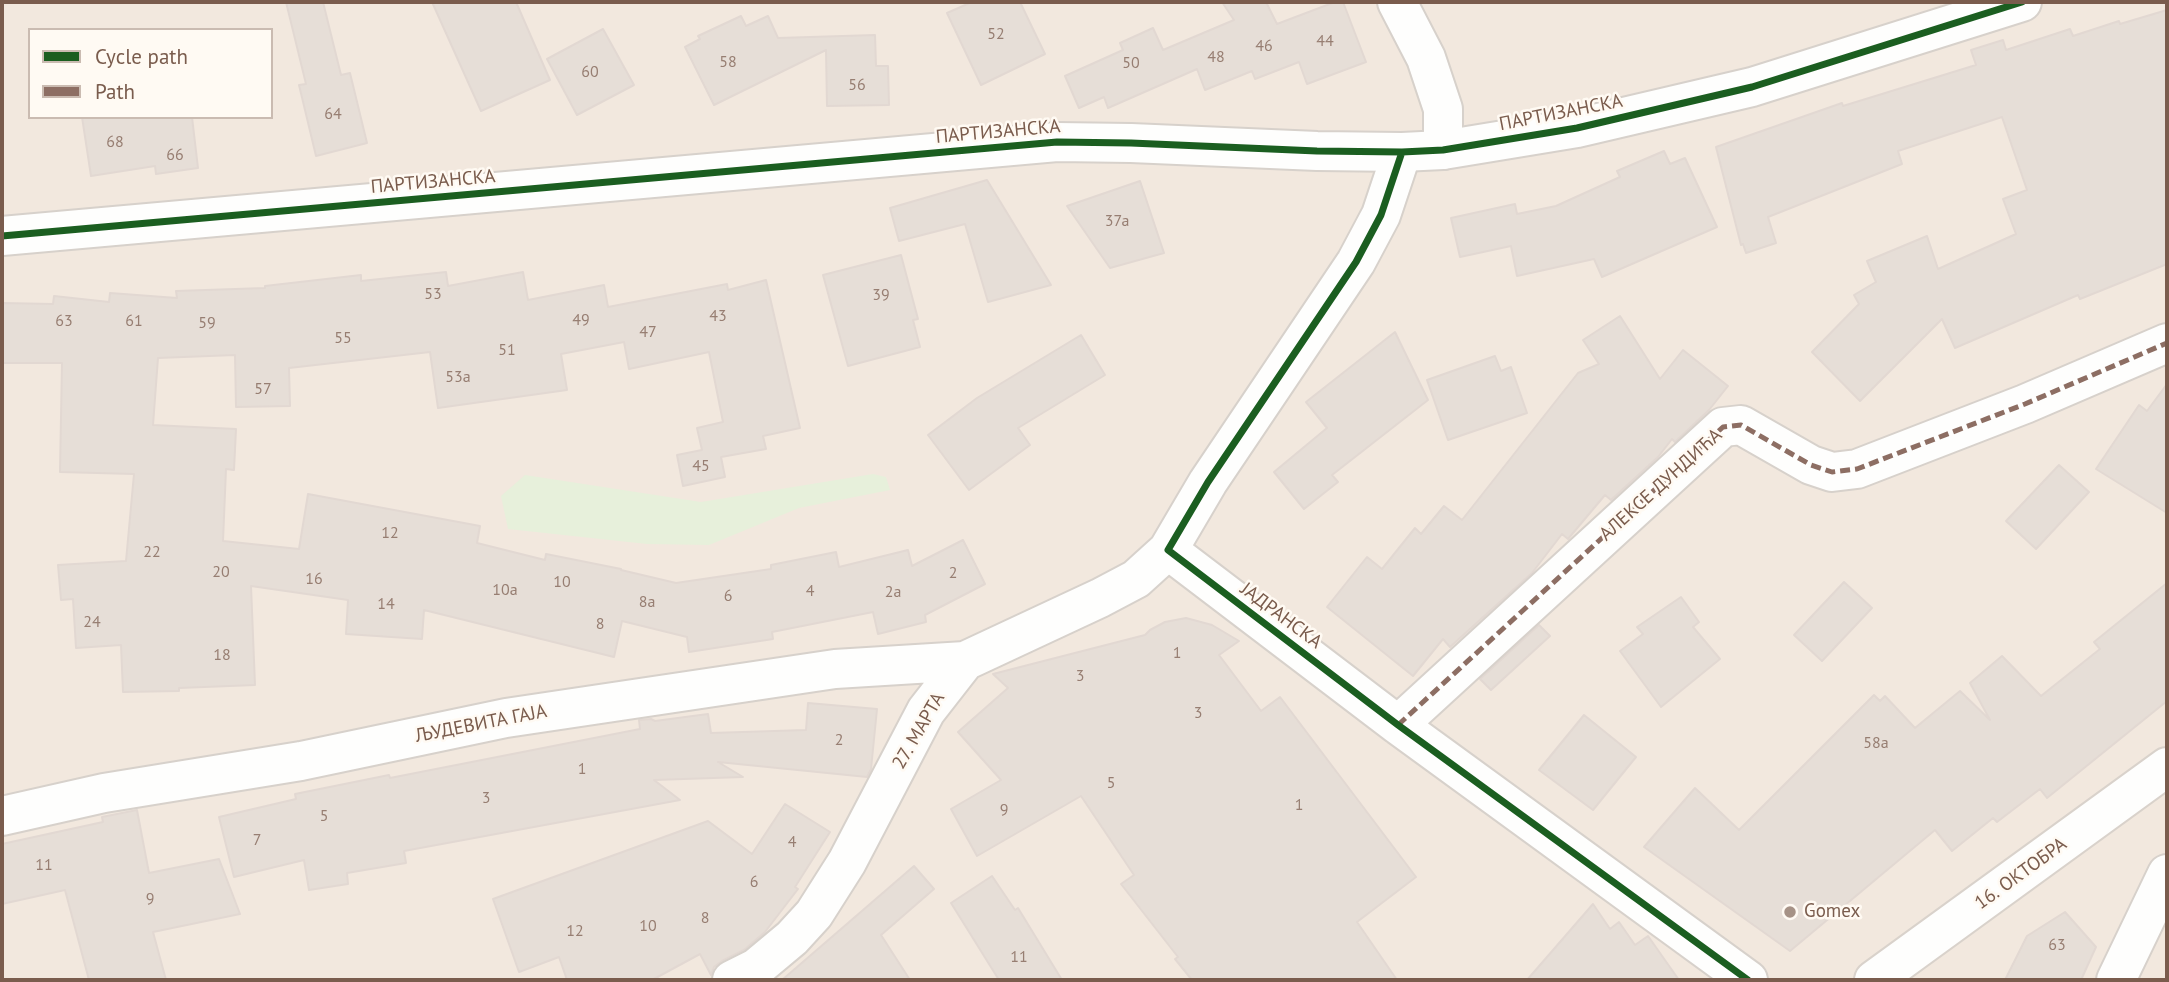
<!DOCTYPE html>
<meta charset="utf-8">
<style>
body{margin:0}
#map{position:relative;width:2169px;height:982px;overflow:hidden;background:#f9f5f0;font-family:"PT Sans",sans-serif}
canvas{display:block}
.frame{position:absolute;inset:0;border:4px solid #7a5c4d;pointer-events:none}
.legend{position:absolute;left:28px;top:28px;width:245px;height:91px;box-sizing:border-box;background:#fffaf3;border:2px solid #cabbb1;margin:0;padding:9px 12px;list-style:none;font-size:21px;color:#7a5c4d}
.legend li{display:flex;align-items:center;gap:14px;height:35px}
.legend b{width:35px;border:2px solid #cabbb1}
</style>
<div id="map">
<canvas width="2169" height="982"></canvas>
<div class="frame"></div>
<ul class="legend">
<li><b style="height:9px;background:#1b5e20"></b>Cycle path</li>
<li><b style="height:9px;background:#8d6e63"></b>Path</li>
</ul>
</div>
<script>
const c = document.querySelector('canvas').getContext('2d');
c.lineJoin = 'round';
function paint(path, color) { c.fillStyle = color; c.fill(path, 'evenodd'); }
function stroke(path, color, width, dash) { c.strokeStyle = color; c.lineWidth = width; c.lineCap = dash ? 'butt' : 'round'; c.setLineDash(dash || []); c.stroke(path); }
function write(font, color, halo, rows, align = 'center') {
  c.font = font + ' "PT Sans",sans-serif'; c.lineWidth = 5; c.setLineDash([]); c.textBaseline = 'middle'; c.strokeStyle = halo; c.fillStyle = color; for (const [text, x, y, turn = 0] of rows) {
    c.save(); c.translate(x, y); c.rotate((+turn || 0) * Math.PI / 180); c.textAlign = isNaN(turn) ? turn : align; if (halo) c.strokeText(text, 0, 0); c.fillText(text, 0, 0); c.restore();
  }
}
const residential = new Path2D(`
 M 2,2 L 2167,2 L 2167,980 L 2,980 ZM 30,30 L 271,30 L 271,117 L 30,117 Z`);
const green = new Path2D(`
 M 873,474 L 886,477 L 890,490 L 799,508 L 709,545 L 647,544 L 508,529 L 501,496 L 525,475 L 701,502 Z`);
const building = new Path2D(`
 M 286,2 L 323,2 L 341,75 L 350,73 L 367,143 L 316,156 L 299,85 L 306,84 Z
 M 432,2 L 516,2 L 550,80 L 481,111 Z
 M 972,2 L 1020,2 L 1045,54 L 981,85 L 947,13 Z
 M 1222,2 L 1266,2 L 1277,24 L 1335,2 L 1343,2 L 1366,62 L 1307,84 L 1299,62 L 1255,79 L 1252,71 L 1205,90 L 1197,69 L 1108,108 L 1104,97 L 1079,108 L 1065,76 L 1123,50 L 1120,43 L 1153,28 L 1163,50 L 1234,20 Z
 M 2167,10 L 2167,264 L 2080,299 L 2078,295 L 1955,348 L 1942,319 L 1860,401 L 1812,352 L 1859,304 L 1854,295 L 1876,282 L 1867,261 L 1927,236 L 1938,269 L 2016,234 L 2003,199 L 2027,190 L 2002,117 L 1898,151 L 1902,164 L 1768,217 L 1776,243 L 1746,253 L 1743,244 L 1741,245 L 1716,147 L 1842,103 L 1843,106 L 1976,65 L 1971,50 L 2003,40 L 2006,50 L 2070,29 L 2073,36 L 2119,21 L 2120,24 Z
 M 741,16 L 746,26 L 768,16 L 778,38 L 875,35 L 876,66 L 888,66 L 889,105 L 827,106 L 826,50 L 714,105 L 685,47 L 700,39 L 698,36 Z
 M 603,29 L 634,85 L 577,115 L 547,59 Z
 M 82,117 L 192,117 L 198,168 L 156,174 L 155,166 L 91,176 Z
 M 1664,151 L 1670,164 L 1685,158 L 1717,227 L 1602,277 L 1594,259 L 1517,276 L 1511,246 L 1460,257 L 1451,218 L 1515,204 L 1517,214 L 1556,206 L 1620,177 L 1617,171 Z
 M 987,180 L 1051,285 L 988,302 L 965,224 L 899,241 L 890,208 Z
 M 1140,181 L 1164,253 L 1110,268 L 1067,206 Z
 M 901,255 L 918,319 L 913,320 L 920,347 L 848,366 L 823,275 Z
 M 446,272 L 448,286 L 523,272 L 528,300 L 604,285 L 608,307 L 727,284 L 728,290 L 766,280 L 800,428 L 763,436 L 766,449 L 721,457 L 725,477 L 683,486 L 677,455 L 702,450 L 697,428 L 723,422 L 709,352 L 629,369 L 624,342 L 561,354 L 567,390 L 438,408 L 430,352 L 289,368 L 290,406 L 236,407 L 235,355 L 158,358 L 153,425 L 236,429 L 234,470 L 226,469 L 223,541 L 299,549 L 308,494 L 480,526 L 477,543 L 545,560 L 546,554 L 621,569 L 621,570 L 676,583 L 771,569 L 771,565 L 836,552 L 839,567 L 908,550 L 912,566 L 963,540 L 985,584 L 925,615 L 926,622 L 878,634 L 873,612 L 772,632 L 773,639 L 689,652 L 687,637 L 622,621 L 614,657 L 424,610 L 422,639 L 346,634 L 348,600 L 251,586 L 255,685 L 179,688 L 179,691 L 123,692 L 121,645 L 76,648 L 73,599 L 61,600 L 58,565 L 126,561 L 134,474 L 60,472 L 62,363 L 2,363 L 2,303 L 53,304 L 54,296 L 109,302 L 110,293 L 177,298 L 176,291 L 265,288 L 265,286 L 361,275 L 361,281 Z
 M 1620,316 L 1660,379 L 1683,350 L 1728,386 L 1709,410 L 1675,442 L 1672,439 L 1658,457 L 1611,500 L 1605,495 L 1568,539 L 1562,534 L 1532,573 L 1450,647 L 1443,639 L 1413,676 L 1327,607 L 1367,557 L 1382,569 L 1415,528 L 1421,534 L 1444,506 L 1462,520 L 1578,373 L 1599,364 L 1583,340 Z
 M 1395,332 L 1428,400 L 1332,475 L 1338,482 L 1304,509 L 1274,472 L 1327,428 L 1306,402 Z
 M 1081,335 L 1105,375 L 1018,428 L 1030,445 L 969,490 L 928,435 L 977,398 Z
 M 1495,356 L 1501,371 L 1511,367 L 1527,413 L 1448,440 L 1427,380 Z
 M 2167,384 L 2167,513 L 2096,469 L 2139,405 L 2147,411 Z
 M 2059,465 L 2089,492 L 2036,549 L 2006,521 Z
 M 1844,582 L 1872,608 L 1822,661 L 1794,635 Z
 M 2167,583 L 2167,701 L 2047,798 L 2040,789 L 1997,822 L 1993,818 L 1952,851 L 1935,830 L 1790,951 L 1644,847 L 1695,788 L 1739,830 L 1874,695 L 1880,701 L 1885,696 L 1915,728 L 1960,691 L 1990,720 L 1970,683 L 2002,656 L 2041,696 L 2100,649 L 2094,642 Z
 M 1681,597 L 1699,622 L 1693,627 L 1720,659 L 1661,707 L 1620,651 L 1643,634 L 1637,627 Z
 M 1186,618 L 1212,625 L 1239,641 L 1219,655 L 1261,711 L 1280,697 L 1416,877 L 1357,922 L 1397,980 L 1192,980 L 1175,959 L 1178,957 L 1121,884 L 1134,875 L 1081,796 L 977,856 L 951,809 L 1001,780 L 958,732 L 1008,688 L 993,674 L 1145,635 L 1150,630 L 1165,622 Z
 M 1539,625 L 1550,636 L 1491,690 L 1480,679 Z
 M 808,703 L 877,709 L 871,769 L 867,777 L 718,762 L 743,777 L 654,780 L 680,800 L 404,851 L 406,863 L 347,873 L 348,884 L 309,890 L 304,860 L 234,877 L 219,817 L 296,799 L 295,794 L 389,775 L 390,778 L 640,729 L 639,720 L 651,719 L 655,721 L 708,714 L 711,733 L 806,730 Z
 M 1584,715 L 1636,757 L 1593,810 L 1539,770 Z
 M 785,804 L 830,832 L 795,887 L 798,889 L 765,932 L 744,950 L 722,961 L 714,967 L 711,975 L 700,954 L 652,980 L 567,980 L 559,957 L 519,972 L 493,899 L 708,821 L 752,854 Z
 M 137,810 L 149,873 L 219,859 L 240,914 L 153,932 L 166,980 L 89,980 L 65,890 L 2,904 L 2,844 L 103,822 L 102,817 Z
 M 914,866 L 934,889 L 881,935 L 910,980 L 782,980 Z
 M 992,876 L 1015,910 L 1018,908 L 1062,980 L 999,980 L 951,903 Z
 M 1593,904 L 1610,929 L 1619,922 L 1635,945 L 1648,936 L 1679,980 L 1527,980 Z
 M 2065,912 L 2096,947 L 2081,980 L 2005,980 L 2027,936 Z`);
const minor = new Path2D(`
 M 1397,2 L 1426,58 L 1443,109 L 1443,150
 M 1402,152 L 1381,215 L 1356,262 L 1208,482 L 1168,550 L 1398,725 L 1748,980
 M 1398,725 L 1723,427 L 1741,425 L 1811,465 L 1832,472 L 1857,469 L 2025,404 L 2167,343
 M 2,816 L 104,793 L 301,761 L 506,718 L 835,669 L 965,661
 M 732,980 L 756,968 L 792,938 L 814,914 L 847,862 L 926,711 L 965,661 L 1100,598 L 1136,579 L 1168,550
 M 2116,980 L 2167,874`);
const tertiary = new Path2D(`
 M 2,236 L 1057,142 L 1131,143 L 1317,151 L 1402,152 L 1443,150 L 1577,128 L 1752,87 L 2022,2`);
const secondary = new Path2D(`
 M 1874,980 L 2167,767`);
const quiet = new Path2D(`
 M 1398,725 L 1723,427 L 1741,425 L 1811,465 L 1832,472 L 1857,469 L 2025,404 L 2167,343`);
const cycleway = new Path2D(`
 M 1402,152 L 1381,215 L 1356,262 L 1208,482 L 1168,550 L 1398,725 L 1748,980
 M 2,236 L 1057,142 L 1131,143 L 1317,151 L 1402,152 L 1443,150 L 1577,128 L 1752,87 L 2022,2`);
const markers = [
 [1790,912,7,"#a69286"]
];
const numberNames = [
 ["52",996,34],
 ["44",1325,41],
 ["46",1264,46],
 ["48",1216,57],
 ["58",728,62],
 ["50",1131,63],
 ["60",590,72],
 ["56",857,85],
 ["64",333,114],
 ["68",115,142],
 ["66",175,155],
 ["37a",1117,221],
 ["53",433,294],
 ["39",881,295],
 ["43",718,316],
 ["49",581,320],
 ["63",64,321],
 ["61",134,321],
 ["59",207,323],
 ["47",648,332],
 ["55",343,338],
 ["51",507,350],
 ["53a",458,377],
 ["57",263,389],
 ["45",701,466],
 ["12",390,533],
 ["22",152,552],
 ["20",221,572],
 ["2",953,573],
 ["16",314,579],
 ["10",562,582],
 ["10a",505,590],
 ["4",810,591],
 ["2a",893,592],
 ["6",728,596],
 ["8a",647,602],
 ["14",386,604],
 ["24",92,622],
 ["8",600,624],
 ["1",1177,653],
 ["18",222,655],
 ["3",1080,676],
 ["3",1198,713],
 ["2",839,740],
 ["58a",1876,743],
 ["1",582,769],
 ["5",1111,783],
 ["3",486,798],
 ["1",1299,805],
 ["9",1004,810],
 ["5",324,816],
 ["7",257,840],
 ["4",792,842],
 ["11",44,865],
 ["6",754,882],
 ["9",150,899],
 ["8",705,918],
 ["10",648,926],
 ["12",575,931],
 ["63",2057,945],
 ["11",1019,957]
];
const streetNames = [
 ["ПАРТИЗАНСКА",1561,113,-11],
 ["ПАРТИЗАНСКА",998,132,-5],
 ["ПАРТИЗАНСКА",433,182,-5],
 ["АЛЕКСЕ ДУНДИЋА",1661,485,-42],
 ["ЈАДРАНСКА",1281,616,37],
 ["ЉУДЕВИТА ГАЈА",481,724,-11],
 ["27. МАРТА",919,731,-60],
 ["16. ОКТОБРА",2021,874,-36]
];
const poiNames = [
 ["Gomex",1804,912]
];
paint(residential, '#f2e8de');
paint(green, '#e7f0db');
paint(building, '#e6ded7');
stroke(building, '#e2d8d2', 2);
stroke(minor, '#d7d1cb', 42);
stroke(tertiary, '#d7d1cb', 42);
stroke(secondary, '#d9d2cb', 42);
stroke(minor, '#fefefd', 38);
stroke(tertiary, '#fefefd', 38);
stroke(secondary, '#fefefd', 38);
stroke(quiet, '#8d6e63', 5, [10, 5]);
stroke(cycleway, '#1b5e20', 7);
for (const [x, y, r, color] of markers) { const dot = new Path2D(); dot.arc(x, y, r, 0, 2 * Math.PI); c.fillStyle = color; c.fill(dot); stroke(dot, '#fffaf3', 2.5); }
write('16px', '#977e72', null, numberNames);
write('19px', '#7a5c4d', '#fffaf3', streetNames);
write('19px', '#7a5c4d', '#fffaf3', poiNames, 'left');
</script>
